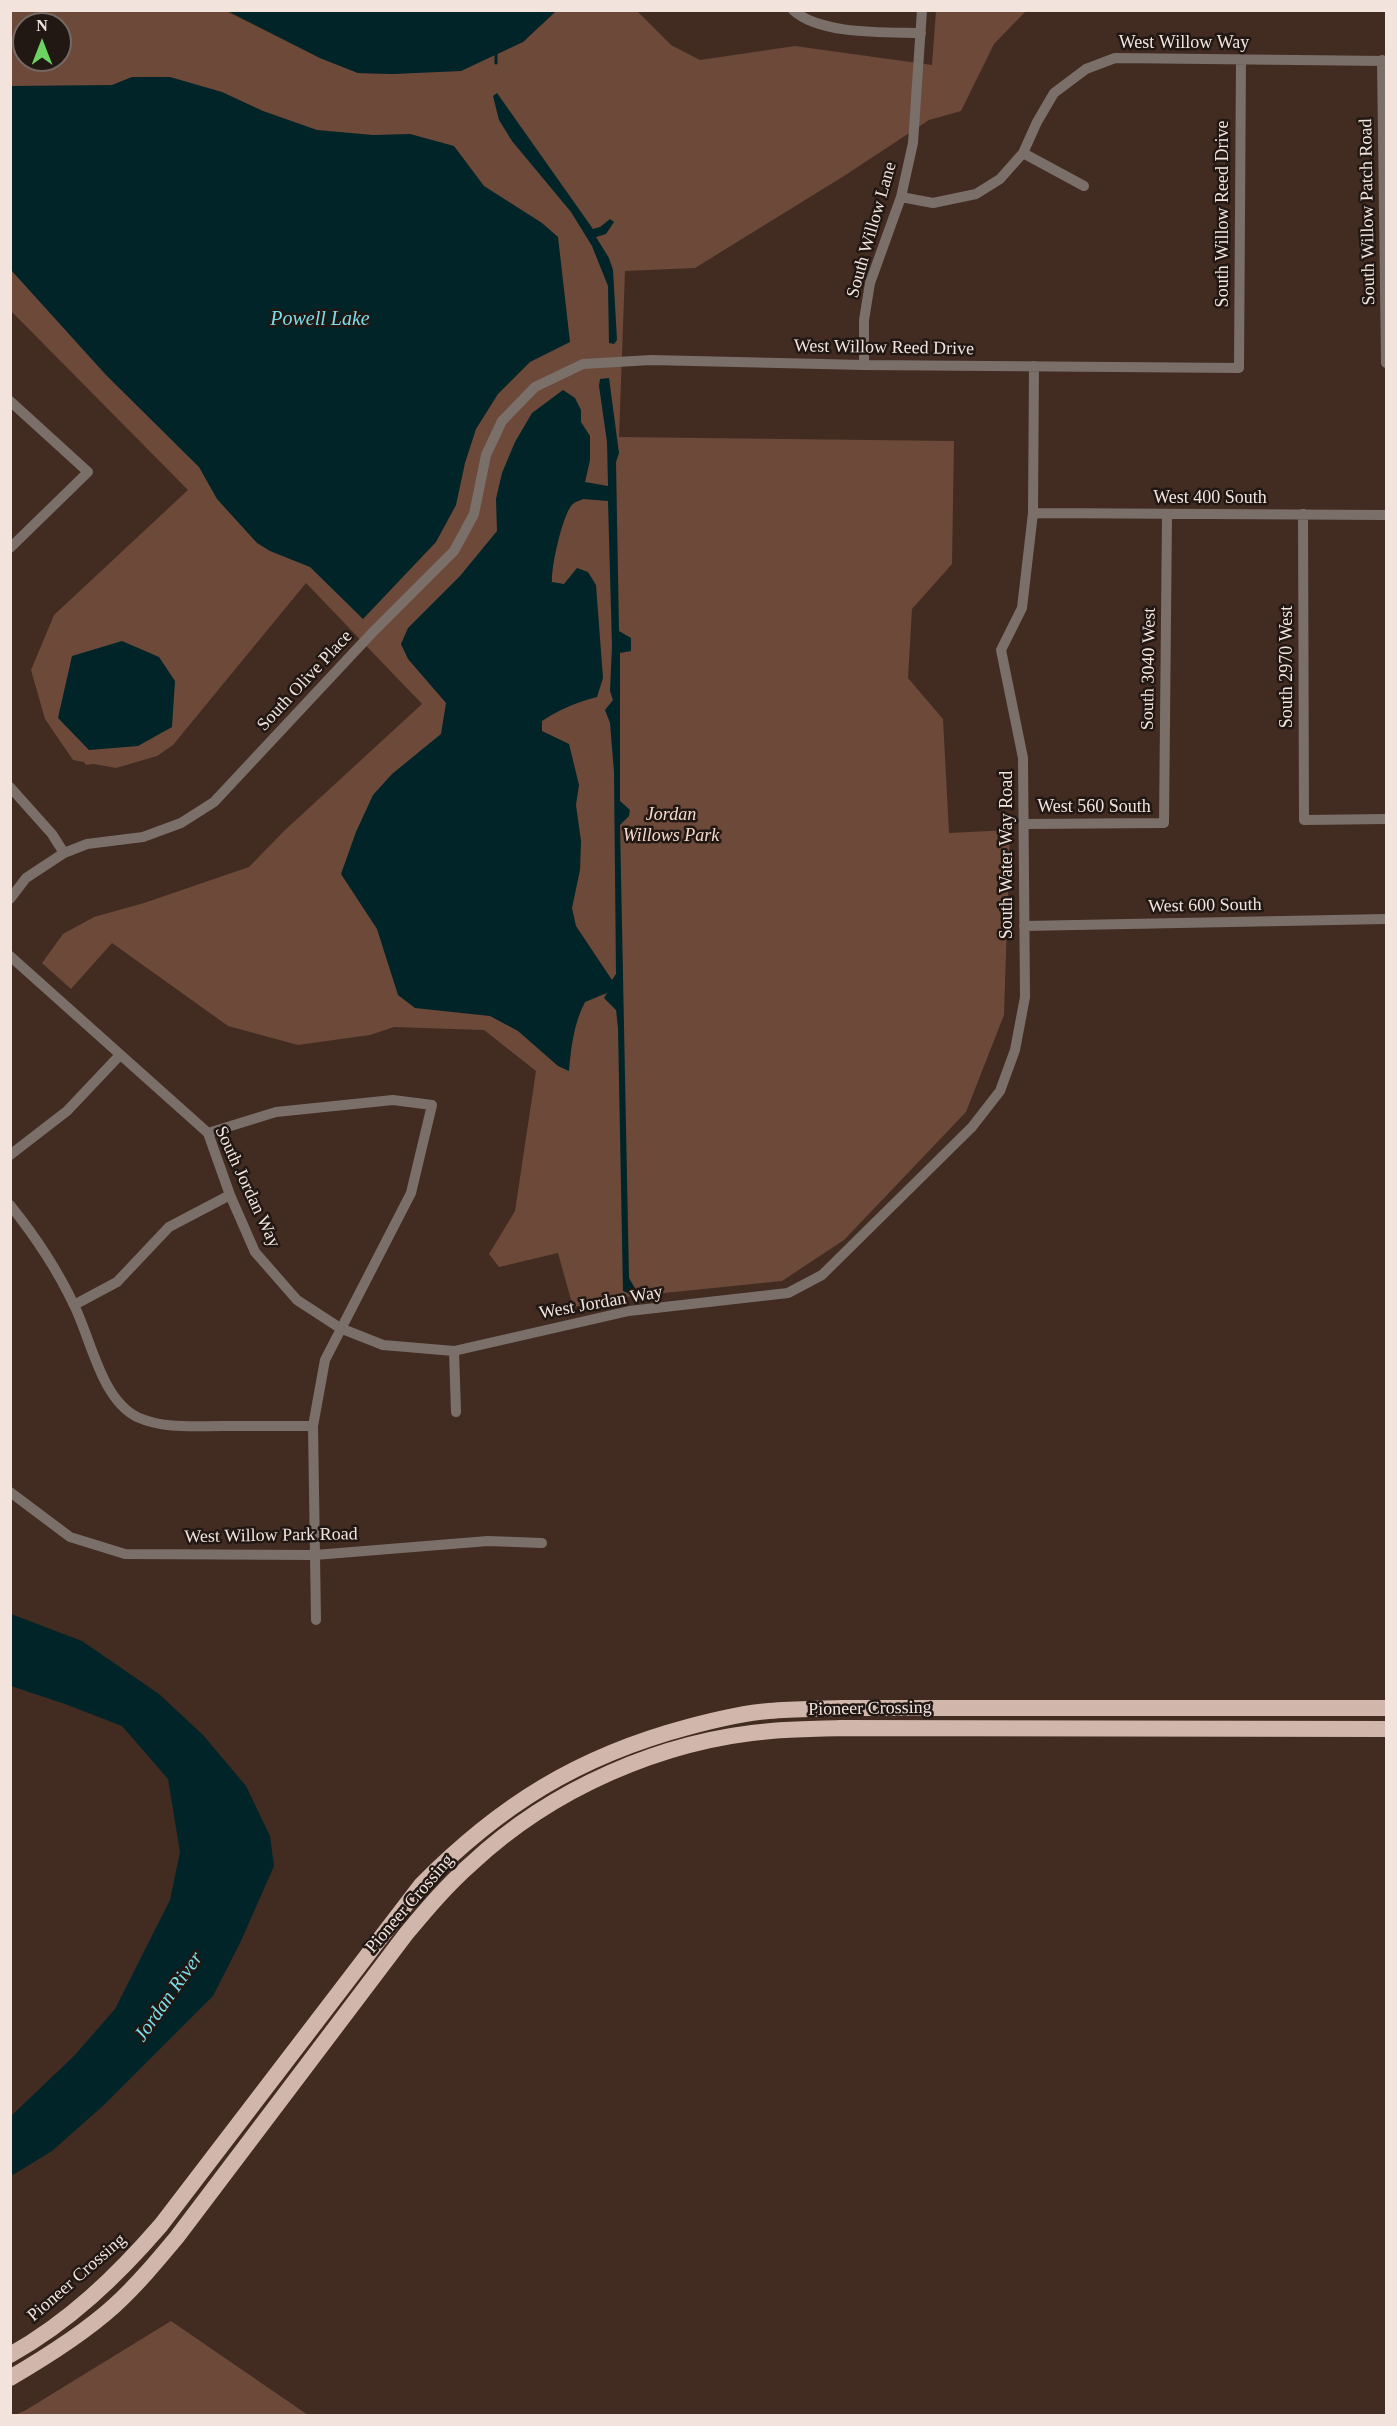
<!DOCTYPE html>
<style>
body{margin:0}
#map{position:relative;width:1397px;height:2426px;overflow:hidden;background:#422c22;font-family:"Times New Roman",serif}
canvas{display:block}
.frame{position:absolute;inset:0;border:12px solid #f2e4dd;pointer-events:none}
.north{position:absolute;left:12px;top:12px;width:60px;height:60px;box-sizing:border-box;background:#211713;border:2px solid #756964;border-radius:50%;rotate:0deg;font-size:16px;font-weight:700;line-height:24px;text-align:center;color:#f2e4dd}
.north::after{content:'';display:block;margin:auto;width:21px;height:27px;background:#6dd362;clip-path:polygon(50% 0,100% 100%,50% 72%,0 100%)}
</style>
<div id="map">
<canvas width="1397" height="2426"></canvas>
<div class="frame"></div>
<div class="north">N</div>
</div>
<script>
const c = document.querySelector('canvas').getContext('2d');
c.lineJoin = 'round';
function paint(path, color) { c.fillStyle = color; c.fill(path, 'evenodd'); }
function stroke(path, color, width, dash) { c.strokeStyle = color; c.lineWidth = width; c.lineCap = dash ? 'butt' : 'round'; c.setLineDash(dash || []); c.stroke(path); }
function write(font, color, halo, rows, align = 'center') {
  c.font = font + ' "Times New Roman",serif'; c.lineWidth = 5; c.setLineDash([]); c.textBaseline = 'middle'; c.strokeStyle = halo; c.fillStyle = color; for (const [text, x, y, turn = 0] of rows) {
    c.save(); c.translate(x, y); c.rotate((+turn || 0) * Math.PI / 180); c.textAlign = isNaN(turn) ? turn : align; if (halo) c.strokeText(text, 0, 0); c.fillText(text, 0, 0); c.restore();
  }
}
const green = new Path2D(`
 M 10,11 L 226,11 L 320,58 L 358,73 L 394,74 L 523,42 L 556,11 L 637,11 L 671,45 L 700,60 L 795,46 L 932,65 L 936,11 L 1026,11 L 994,44 L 961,111 L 929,120 L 844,176 L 695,268 L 625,271 L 619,437 L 954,441 L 952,564 L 912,609 L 908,678 L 943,719 L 949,833 L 1010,830 L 1004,1015 L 966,1112 L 844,1240 L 782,1281 L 625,1297 L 573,1307 L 558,1253 L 499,1267 L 489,1254 L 515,1211 L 536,1071 L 484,1030 L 394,1027 L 370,1035 L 298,1045 L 228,1026 L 112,943 L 71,989 L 42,963 L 63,934 L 94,917 L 144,903 L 249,867 L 284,831 L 422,704 L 306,583 L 173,745 L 157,756 L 116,768 L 94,764 L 86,765 L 84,762 L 73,760 L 45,719 L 31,670 L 54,615 L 188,490 L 11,311 ZM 24,24 L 60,24 L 60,60 L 24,60 Z
 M 171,2321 L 308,2415 L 15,2415 L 26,2410 Z`);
const water = new Path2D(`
 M 228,11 L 556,11 L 523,42 L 461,71 L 394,74 L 358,73 L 320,58 Z
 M 132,77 L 170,77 L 222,92 L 263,111 L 317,130 L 373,135 L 410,134 L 454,146 L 484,186 L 542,223 L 558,237 L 570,342 L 530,362 L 498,394 L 476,429 L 465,463 L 456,505 L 436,542 L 363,619 L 310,567 L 270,551 L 257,543 L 217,499 L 199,467 L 106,375 L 11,270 L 11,86 L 112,85 Z
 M 497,93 L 593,229 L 600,227 L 610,219 L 614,222 L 606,234 L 596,237 L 609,258 L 613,270 L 617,340 L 614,344 L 609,343 L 608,286 L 592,246 L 571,212 L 512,141 L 499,120 L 493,96 Z
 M 609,378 L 619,453 L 616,462 L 619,631 L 631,638 L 631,651 L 620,653 L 620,801 L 630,810 L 629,816 L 620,825 L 629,1278 L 636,1290 L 632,1295 L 623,1291 L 618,1028 L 616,1010 L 604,998 L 607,993 L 585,1002 C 574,1023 571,1047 569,1071 L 558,1066 L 518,1031 L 490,1016 L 415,1008 L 398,995 L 377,929 L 341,874 L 356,832 L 373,795 L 392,774 L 441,734 L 446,703 L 408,659 L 401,644 L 408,628 L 460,576 L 497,531 L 496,499 L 502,473 L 515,442 L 532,413 L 563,390 L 575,398 L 581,410 L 581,422 L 590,436 L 590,460 L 585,482 L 608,486 L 607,442 L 599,386 L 600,379 ZM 583,499 L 608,501 L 612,646 L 610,691 L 613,700 L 605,710 L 610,723 L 614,772 L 616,974 L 612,980 L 576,926 L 572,908 L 580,870 L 581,841 L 576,805 L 579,785 L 569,744 L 542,731 L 542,721 C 560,709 577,702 597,697 L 603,678 L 596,585 L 588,572 L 577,568 L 564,584 L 552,582 C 551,567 562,518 571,506 C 574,502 579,501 583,499 Z
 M 122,641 L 159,657 L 175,681 L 172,727 L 138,746 L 89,750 L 58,718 L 72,656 Z
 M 11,1614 L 82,1641 L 159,1694 L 203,1735 L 246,1786 L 270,1836 L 274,1866 L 241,1941 L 213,1996 L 105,2104 L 52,2151 L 11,2176 L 11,2116 L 74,2056 L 115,2009 L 170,1900 L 180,1852 L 168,1779 L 122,1726 L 65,1704 L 11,1686 Z`);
const stream = new Path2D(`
 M 496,63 L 496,53`);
const minor = new Path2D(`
 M 793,10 C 820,35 885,32 921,33
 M 1382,60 L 1386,363
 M 1023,153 L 1084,186
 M 901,197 L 933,203 L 976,194 L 1000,179 L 1023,153 L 1037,122 L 1054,93 L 1086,69 L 1115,58 L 1386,61
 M 864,365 L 864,320 L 870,283 L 901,197 L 913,143 L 922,10
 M 10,401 L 88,472 L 10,548
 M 1033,513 L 1386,515
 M 1303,514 L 1304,820 L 1386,819
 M 10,787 L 52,834 L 64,853
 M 1025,824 L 1164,823 L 1167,515
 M 10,899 L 26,878 L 64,853 L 87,844 L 143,837 L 181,823 L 214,802 L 371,634 L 454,551 L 474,514 L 486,455 L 502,421 L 535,387 L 583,364 L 651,360 L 864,365 L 1239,368 L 1241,59
 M 1024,926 L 1386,919
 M 10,956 L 208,1133 L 230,1195 L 255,1252 L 297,1300 L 340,1328 L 383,1345 L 454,1351 L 629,1311 L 788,1293 L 822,1275 L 972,1127 L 1000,1091 L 1015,1050 L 1025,997 L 1023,758 L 1001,650 L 1022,608 L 1033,513 L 1034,366
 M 208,1133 L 276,1112 L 393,1100 L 432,1105 L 411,1193 L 325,1360 L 313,1426 L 316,1620
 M 10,1155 L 67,1111 L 120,1055
 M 10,1205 C 35,1236 57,1269 74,1305 C 91,1339 101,1399 137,1417 C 163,1429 195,1426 222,1426 C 253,1426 283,1426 313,1426
 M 74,1305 L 117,1282 L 169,1227 L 230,1195
 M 454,1351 L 456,1412
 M 10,1492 L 70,1537 L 125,1554 L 315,1555 L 488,1541 L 542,1543`);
const trunk = new Path2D(`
 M 10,2355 C 69,2322 117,2276 161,2225 L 421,1885 C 500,1805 579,1756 688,1727 C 714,1720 742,1713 769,1711 C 793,1709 817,1709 841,1708 L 1386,1708
 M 10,2378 C 46,2357 83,2334 114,2306 C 137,2285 157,2261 177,2237 L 406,1934 C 426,1910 447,1885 471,1864 C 551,1789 662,1740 771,1731 C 794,1729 817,1729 840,1728 L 1386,1729`);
const streetNames = [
 ["West Willow Way",1184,43],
 ["South Willow Patch Road",1368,212,-91],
 ["South Willow Reed Drive",1223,214,-90],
 ["South Willow Lane",872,230,-74],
 ["West Willow Reed Drive",884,348,1],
 ["West 400 South",1210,498],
 ["South 2970 West",1287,667,-90],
 ["South 3040 West",1149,669,-89],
 ["South Olive Place",305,681,-47],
 ["West 560 South",1094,807],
 ["South Water Way Road",1007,855,-90],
 ["West 600 South",1205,906,-1],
 ["South Jordan Way",247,1187,65],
 ["West Jordan Way",601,1303,-10],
 ["West Willow Park Road",271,1536,-1],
 ["Pioneer Crossing",870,1709,-1],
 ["Pioneer Crossing",410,1904,-49],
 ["Pioneer Crossing",77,2278,-41]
];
const parkNames = [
 ["Jordan",671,815],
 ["Willows Park",671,836]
];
const waterNames = [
 ["Powell Lake",320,320],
 ["Jordan River",169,1997,-55]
];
paint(green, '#6c4938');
paint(water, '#012428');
stroke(stream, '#012428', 3);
stroke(minor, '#7b6f6a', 10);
stroke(trunk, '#d1b6ac', 16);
write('18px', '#f2e4dd', '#211713', streetNames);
write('italic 18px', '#f8dacc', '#211713', parkNames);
write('italic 20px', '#7adeeb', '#211713', waterNames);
</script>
